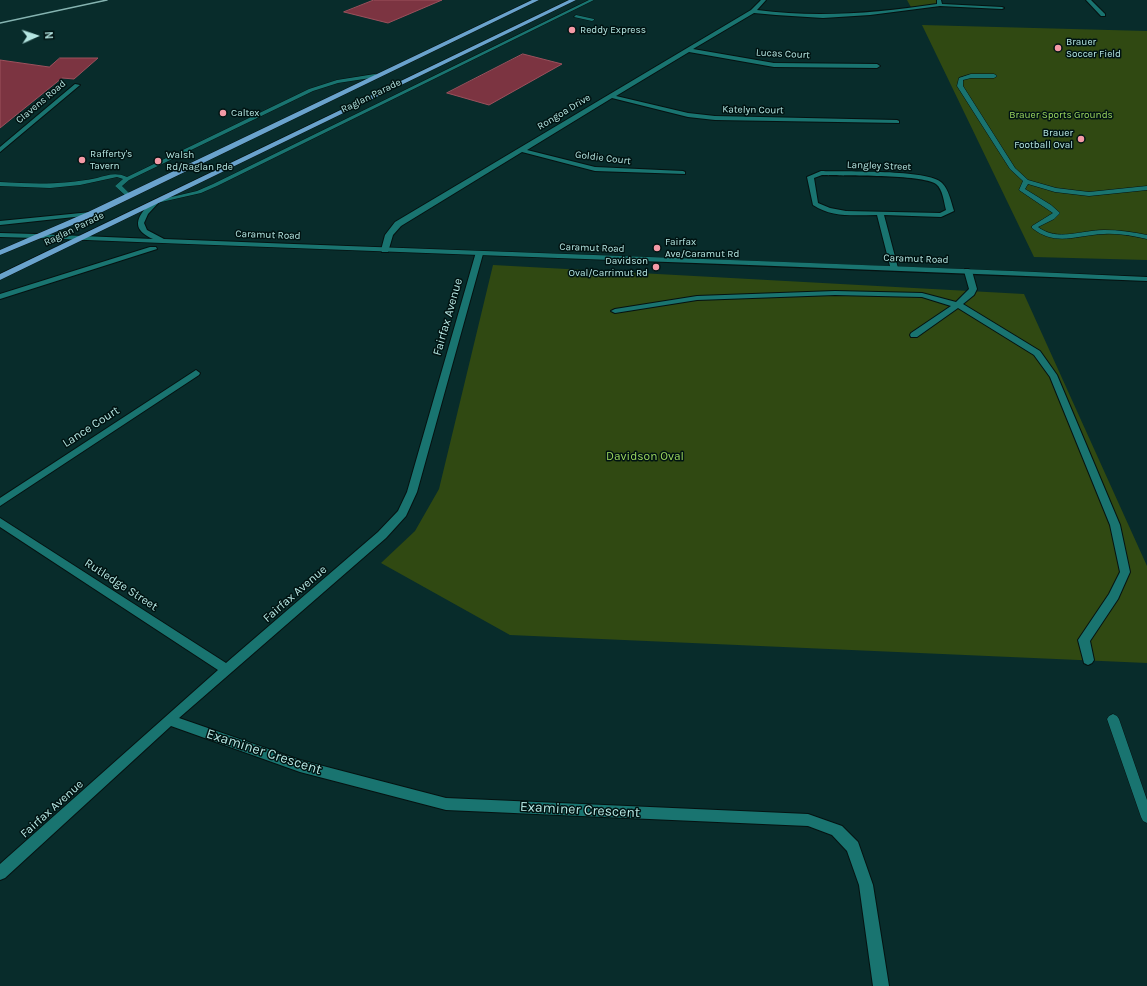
<!DOCTYPE html>
<style>
body{margin:0}
#map{position:relative;width:1147px;height:986px;overflow:hidden;background:#082c2b;font-family:Karla,sans-serif}
canvas{display:block}
.north{position:absolute;left:16px;top:16px;width:40px;height:40px;-webkit-text-stroke:3px #001312;paint-order:stroke;rotate:87deg;font-size:11px;font-weight:700;line-height:16px;text-align:center;color:#b5e6e2}
.north::after{content:'';display:block;margin:auto;width:14px;height:18px;background:#b5e6e2;clip-path:polygon(50% 0,100% 100%,50% 72%,0 100%)}
</style>
<div id="map">
<canvas width="1147" height="986"></canvas>
<div class="north">N</div>
</div>
<script>
const c = document.querySelector('canvas').getContext('2d');
c.lineJoin = 'round';
function paint(path, color) { c.fillStyle = color; c.fill(path, 'evenodd'); }
function stroke(path, color, width, dash) { c.strokeStyle = color; c.lineWidth = width; c.lineCap = dash ? 'butt' : 'round'; c.setLineDash(dash || []); c.stroke(path); }
function write(font, color, halo, rows, align = 'center') {
  c.font = font + ' Karla,sans-serif'; c.lineWidth = 3; c.setLineDash([]); c.textBaseline = 'middle'; c.strokeStyle = halo; c.fillStyle = color; for (const [text, x, y, turn = 0] of rows) {
    c.save(); c.translate(x, y); c.rotate((+turn || 0) * Math.PI / 180); c.textAlign = isNaN(turn) ? turn : align; if (halo) c.strokeText(text, 0, 0); c.fillText(text, 0, 0); c.restore();
  }
}
const green = new Path2D(`
 M 907,0 L 939,0 L 940,5 L 912,9 Z
 M 922,25 L 1147,31 L 1147,260 L 1034,257 Z
 M 493,265 L 1024,294 L 1147,566 L 1147,663 L 510,635 L 381,563 L 415,531 L 439,489 Z`);
const building = new Path2D(`
 M 374,0 L 442,0 L 388,23 L 344,12 Z
 M 523,54 L 562,64 L 489,105 L 447,93 Z
 M 60,58 L 98,58 L 74,79 L 62,78 L 0,128 L 0,60 L 49,67 Z`);
const service = new Path2D(`
 M 589,0 L 594,0 L 217,186 L 201,193 L 157,203 L 154,201 L 197,191 L 213,184 Z
 M 576,15 L 594,19 L 594,20 L 592,21 L 574,17 Z
 M 375,74 L 377,75 L 377,77 L 338,83 L 313,91 L 129,180 L 122,186 L 130,194 L 130,196 L 126,196 L 115,186 L 123,179 L 117,177 L 80,185 L 50,188 L 0,186 L 0,182 C 34,184 63,185 97,178 C 108,175 116,172 127,177 L 309,89 L 337,80 Z
 M 971,74 L 994,74 L 997,76 L 994,78 L 971,78 L 963,80 L 963,86 L 1015,168 L 1028,180 L 1056,188 L 1089,192 L 1147,186 L 1147,190 L 1089,196 L 1055,192 L 1028,184 L 1025,189 L 1051,205 L 1060,213 L 1054,219 L 1038,227 C 1058,242 1081,230 1104,230 C 1119,230 1133,232 1147,235 L 1147,239 C 1133,236 1118,233 1104,234 C 1076,235 1056,247 1032,228 L 1032,226 L 1053,213 L 1019,190 L 1023,181 L 1010,169 L 957,86 L 959,78 Z
 M 1113,714 L 1117,716 L 1119,719 L 1147,800 L 1147,823 L 1143,821 L 1141,817 L 1107,719 L 1109,716 Z`);
const minor = new Path2D(`
 M 761,0 L 766,0 L 757,10 C 817,18 877,13 937,4 L 937,0 L 941,0 L 942,4 L 1002,7 L 1004,8 L 1002,9 L 940,6 L 870,15 L 823,18 L 776,15 L 754,13 L 693,49 L 774,63 L 877,64 L 880,66 L 877,68 L 774,67 L 689,52 L 616,96 L 688,113 L 715,116 L 897,120 L 899,121 L 899,123 L 715,120 L 688,117 L 612,98 L 527,150 L 595,167 L 683,171 L 685,172 L 685,174 L 595,171 L 522,152 L 401,226 L 393,235 L 388,252 L 382,252 L 381,250 L 385,235 L 395,222 L 751,10 Z
 M 1086,0 L 1091,0 L 1105,14 L 1105,16 L 1101,16 Z
 M 75,84 L 80,85 L 0,152 L 0,147 Z
 M 821,171 C 843,172 929,169 942,183 C 949,190 951,202 954,211 L 941,217 L 884,215 L 898,268 L 897,270 L 891,270 L 877,215 C 855,215 832,218 813,205 L 807,177 ZM 822,175 C 843,176 922,174 936,184 C 943,189 944,203 946,210 L 940,213 L 846,211 L 830,208 L 818,203 L 814,178 Z
 M 150,247 L 156,247 L 157,249 L 0,299 L 0,294 Z
 M 476,252 L 482,252 L 483,254 L 417,492 L 406,516 L 386,538 L 179,718 L 300,760 L 446,798 L 808,814 L 842,826 L 858,842 L 873,885 L 889,986 L 873,986 L 859,885 L 847,851 L 832,835 L 808,826 L 446,810 L 300,772 L 171,726 L 5,878 L 0,880 L 0,864 L 218,670 L 0,527 L 0,518 L 226,663 L 378,532 L 398,511 L 407,492 Z
 M 965,269 L 968,269 L 972,271 L 977,289 L 974,295 L 963,304 L 1040,351 L 1057,375 L 1120,525 L 1130,572 L 1118,599 L 1090,641 L 1094,660 L 1092,663 L 1088,665 L 1084,663 L 1078,640 L 1109,594 L 1120,572 L 1110,525 L 1050,377 L 1034,355 L 958,308 L 917,337 L 911,337 L 910,335 L 911,333 L 951,306 L 922,297 L 835,295 L 697,300 L 615,313 L 611,311 L 615,309 L 697,296 L 835,291 L 922,293 L 956,302 L 969,289 L 964,271 Z
 M 196,370 L 200,373 L 199,375 L 0,506 L 0,498 Z`);
const tertiary = new Path2D(`
 M 91,212 L 93,213 L 93,215 L 0,225 L 0,221 Z
 M 0,233 L 36,234 L 40,236 L 36,238 L 0,237 Z`);
const secondary = new Path2D(`
 M 157,199 L 160,201 L 148,214 L 144,223 L 147,230 L 164,239 C 491,252 819,262 1147,277 L 1147,281 C 777,265 406,253 36,238 L 32,236 L 36,234 L 153,239 C 137,232 133,223 145,209 C 148,205 152,201 157,199 Z`);
const trunk = new Path2D(`
 M 532,0 L 539,0 L 94,216 L 0,255 L 0,250 L 88,212 Z
 M 569,0 L 576,0 L 0,280 L 0,274 Z`);
const rail = new Path2D(`
 M 0,23 L 107,0`);
const markers = [
 [572,30,4,"#f49aa6"],
 [1058,48,4,"#f49aa6"],
 [223,113,4,"#f49aa6"],
 [1081,139,4,"#f49aa6"],
 [82,160,4,"#f49aa6"],
 [158,161,4,"#f49aa6"],
 [657,248,4,"#f49aa6"],
 [656,267,4,"#f49aa6"]
];
const farPoinames = [
 ["Reddy Express",580,30],
 ["Brauer",1066,42],
 ["Soccer Field",1066,54],
 ["Caltex",231,113],
 ["Brauer",1073,133,"right"],
 ["Football Oval",1073,145,"right"],
 ["Rafferty's",90,154],
 ["Tavern",90,166],
 ["Walsh",166,155],
 ["Rd/Raglan Pde",166,167],
 ["Fairfax",665,242],
 ["Ave/Caramut Rd",665,254],
 ["Davidson",648,261,"right"],
 ["Oval/Carrimut Rd",648,273,"right"]
];
const farStreetnames = [
 ["Lucas Court",783,54,3],
 ["Raglan Parade",371,96,-26],
 ["Clavens Road",41,102,-40],
 ["Katelyn Court",753,110,1],
 ["Rongoa Drive",564,112,-31],
 ["Goldie Court",603,158,7],
 ["Langley Street",879,166,2],
 ["Raglan Parade",74,229,-26],
 ["Caramut Road",268,235,2],
 ["Caramut Road",592,248,2],
 ["Caramut Road",916,259,2]
];
const farParknames = [
 ["Brauer Sports Grounds",1061,115]
];
const streetNames = [
 ["Fairfax Avenue",448,317,-74],
 ["Lance Court",91,427,-33],
 ["Rutledge Street",121,585,33],
 ["Fairfax Avenue",295,594,-41],
 ["Fairfax Avenue",52,809,-42]
];
const parkNames = [
 ["Davidson Oval",645,457]
];
const nearStreetnames = [
 ["Examiner Crescent",264,752,18],
 ["Examiner Crescent",580,810,3]
];
paint(green, '#304912');
paint(building, '#7c3441');
stroke(building, '#9c515d', 1);
stroke(service, '#051211', 1);
stroke(minor, '#051211', 2);
stroke(tertiary, '#051211', 2);
stroke(secondary, '#051211', 2);
stroke(trunk, '#051211', 1);
paint(service, '#197470');
paint(minor, '#197470');
paint(tertiary, '#197470');
paint(secondary, '#197470');
paint(trunk, '#6aa3cd');
stroke(rail, '#86b4b1', 1.5);
for (const [x, y, r, color] of markers) { const dot = new Path2D(); dot.arc(x, y, r, 0, 2 * Math.PI); c.fillStyle = color; c.fill(dot); stroke(dot, '#001312', 1.5); }
write('10px', '#b5e6e2', '#001312', farPoinames, 'left');
write('10px', '#b5e6e2', '#001312', farStreetnames);
write('10px', '#9cd75e', '#001312', farParknames);
write('12px', '#b5e6e2', '#001312', streetNames);
write('12px', '#9cd75e', '#001312', parkNames);
write('14px', '#b5e6e2', '#001312', nearStreetnames);
</script>
